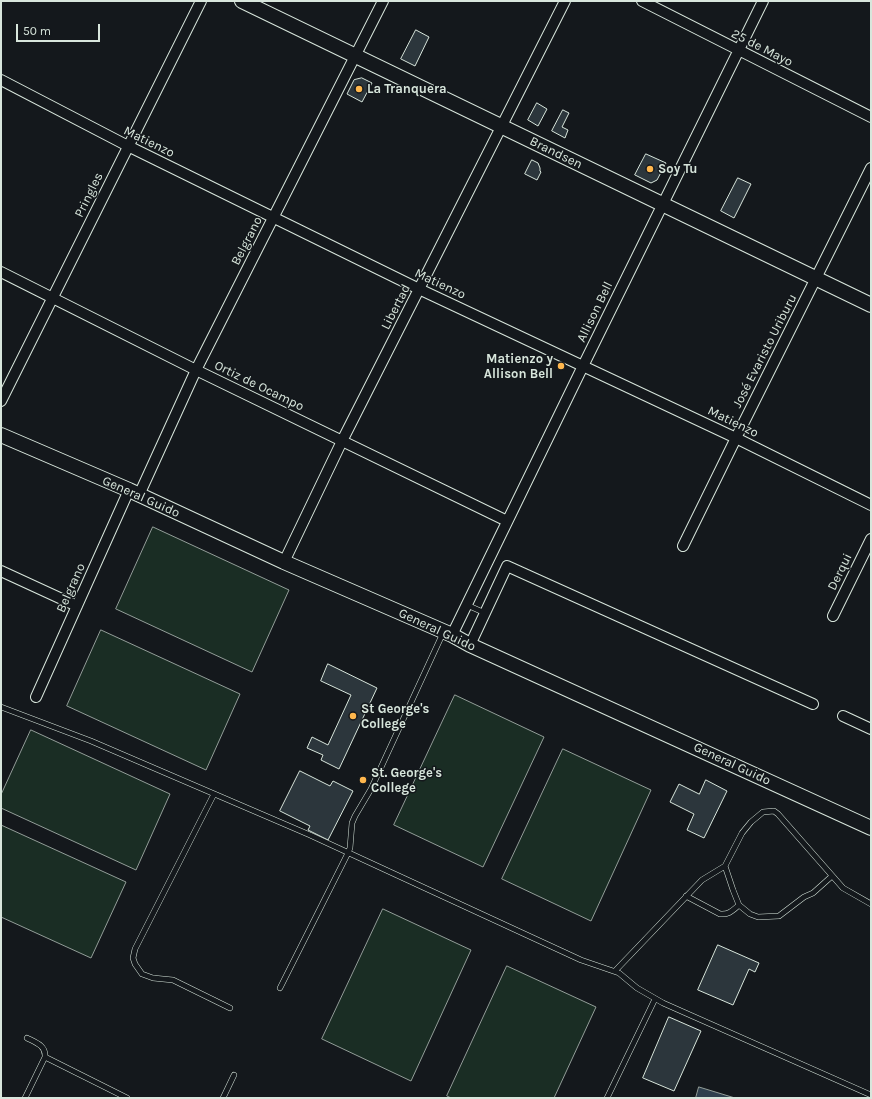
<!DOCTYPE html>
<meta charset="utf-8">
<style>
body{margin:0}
#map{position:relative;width:872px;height:1099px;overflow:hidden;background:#14181c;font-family:Karla,sans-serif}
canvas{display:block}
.frame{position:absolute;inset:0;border:2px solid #d8e6dc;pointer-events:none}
.scale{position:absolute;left:16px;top:24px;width:84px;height:18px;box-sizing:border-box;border:2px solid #d8e6dc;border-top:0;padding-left:5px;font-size:12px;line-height:14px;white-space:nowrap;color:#d8e6dc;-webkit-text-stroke:3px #14181c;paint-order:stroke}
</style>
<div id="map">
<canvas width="872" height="1099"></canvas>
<div class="frame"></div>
<div class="scale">50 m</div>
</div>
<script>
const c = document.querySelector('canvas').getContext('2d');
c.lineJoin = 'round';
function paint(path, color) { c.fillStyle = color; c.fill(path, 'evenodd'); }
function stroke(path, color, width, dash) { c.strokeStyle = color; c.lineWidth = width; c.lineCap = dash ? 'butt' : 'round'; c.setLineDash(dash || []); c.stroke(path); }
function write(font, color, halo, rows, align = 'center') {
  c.font = font + ' Karla,sans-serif'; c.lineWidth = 3; c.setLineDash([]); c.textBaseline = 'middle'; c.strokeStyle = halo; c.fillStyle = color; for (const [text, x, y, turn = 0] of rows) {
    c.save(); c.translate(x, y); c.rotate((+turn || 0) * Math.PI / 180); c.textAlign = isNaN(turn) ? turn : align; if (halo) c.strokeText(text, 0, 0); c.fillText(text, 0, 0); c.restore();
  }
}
const green = new Path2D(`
 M 153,527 L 289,590 L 252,672 L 116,609 Z
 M 101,630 L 240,694 L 206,770 L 67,706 Z
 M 455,695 L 544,737 L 483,867 L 394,825 Z
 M 31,730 L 170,794 L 136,870 L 1,808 L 1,795 Z
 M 563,749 L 651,790 L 591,921 L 502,879 Z
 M 1,825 L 126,882 L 91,958 L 1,917 Z
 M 383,909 L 471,950 L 411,1081 L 322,1039 Z
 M 507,966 L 596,1007 L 554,1098 L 451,1098 L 447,1096 Z`);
const water = new Path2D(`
 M 699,1087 L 735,1098 L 696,1098 Z`);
const building = new Path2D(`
 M 416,30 L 429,37 L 415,66 L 401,59 Z
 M 362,78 L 372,83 L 362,102 L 347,94 L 354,80 Z
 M 537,103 L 547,109 L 538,126 L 528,120 Z
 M 563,110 L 569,113 L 562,127 L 568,130 L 565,138 L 552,131 Z
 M 646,154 L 666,163 L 657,180 L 651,183 L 635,175 Z
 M 532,160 L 538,163 L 540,168 L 540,171 L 541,172 L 537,180 L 525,174 Z
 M 738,178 L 751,184 L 734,218 L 721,211 Z
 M 328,664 L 377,688 L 339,769 L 321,760 L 323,755 L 307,748 L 312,737 L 328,745 L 351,695 L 321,681 Z
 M 300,771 L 330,786 L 333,781 L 353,791 L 328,840 L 308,830 L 310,826 L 280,811 Z
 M 706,780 L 727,791 L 704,838 L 687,830 L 694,814 L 670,802 L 679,784 L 699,794 Z
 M 718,945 L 759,963 L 755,972 L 749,969 L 733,1005 L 698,990 Z
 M 669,1017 L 701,1031 L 674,1091 L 643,1078 Z`);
const service = new Path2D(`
 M 467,605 L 485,613
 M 1,707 L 91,741 L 310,835 L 581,960 L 619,973 L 637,988 L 663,1003 L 871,1095
 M 214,794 L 135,949 L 133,958 L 135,964 L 142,974 L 153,978 L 173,980 L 230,1008
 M 725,866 L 733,890 L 739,905 L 750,914 L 758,917 L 779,916 L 804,897 L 813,893 L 832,876
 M 686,896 L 720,914 C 729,915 733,910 739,905
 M 615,971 L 702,880 L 725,866 L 742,833 L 751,822 L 763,812 L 774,811 L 778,814 L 843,888 L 871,904
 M 280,988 L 348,853 L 350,848 L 352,823 L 355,816 L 371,789 L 443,633
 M 45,1057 L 127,1098
 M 25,1098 L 45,1057 C 46,1046 37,1043 27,1038
 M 223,1098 L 234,1075
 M 607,1098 L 655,999`);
const minor = new Path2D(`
 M 642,1 L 871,117
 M 1,80 L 128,146 L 419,289 L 736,438 L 871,505
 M 1,272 L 196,370 L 507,521
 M 1,401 L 201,1
 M 139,495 L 196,370 L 383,1
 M 683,546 L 736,438 L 871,168
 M 284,562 L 342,441 L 565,1
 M 1,571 L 77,606
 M 833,616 L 871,539
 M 452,635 L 583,366 L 763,1
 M 470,645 L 507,566 L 813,704
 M 36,697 L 129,490
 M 843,716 L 871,729`);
const secondary = new Path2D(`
 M 242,1 L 871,305
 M 1,435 L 129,490 L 284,562 L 452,635 L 470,645 L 871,828`);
const markers = [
 [359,89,4,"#ffb74d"],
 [650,169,4,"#ffb74d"],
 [561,366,4,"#ffb74d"],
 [353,716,4,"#ffb74d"],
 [363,780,4,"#ffb74d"]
];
const streetNames = [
 ["25 de Mayo",762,48,27],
 ["Matienzo",149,142,26],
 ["Brandsen",556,153,26],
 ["Pringles",89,195,-64],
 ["Belgrano",247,241,-63],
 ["Matienzo",440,284,25],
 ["Libertad",396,307,-63],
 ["Allison Bell",595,312,-64],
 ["José Evaristo Uriburu",765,351,-63],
 ["Ortiz de Ocampo",259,386,26],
 ["Matienzo",733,422,26],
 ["General Guido",141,497,24],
 ["Derqui",840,572,-64],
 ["Belgrano",71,588,-66],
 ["General Guido",437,630,25],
 ["General Guido",732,764,25]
];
const poiNames = [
 ["La Tranquera",367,89],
 ["Soy Tu",658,169],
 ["Matienzo y",553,359,"right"],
 ["Allison Bell",553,374,"right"],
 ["St George's",361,709],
 ["College",361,724],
 ["St. George's",371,773],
 ["College",371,788]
];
paint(green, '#1a2d24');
stroke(green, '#939e99', 1);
paint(water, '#2f3f4d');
stroke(water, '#939e99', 1);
paint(building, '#2c363c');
stroke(building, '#d8e6dc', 1);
stroke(service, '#d8e6dc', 6);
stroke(minor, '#d8e6dc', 12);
stroke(secondary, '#d8e6dc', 16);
stroke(service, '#14181c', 5);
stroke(minor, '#14181c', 10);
stroke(secondary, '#14181c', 14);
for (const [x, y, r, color] of markers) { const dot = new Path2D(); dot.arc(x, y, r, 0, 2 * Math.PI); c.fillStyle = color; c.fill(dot); stroke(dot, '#14181c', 1.5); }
write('13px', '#d8e6dc', '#14181c', streetNames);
write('bold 13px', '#d8e6dc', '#14181c', poiNames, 'left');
</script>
